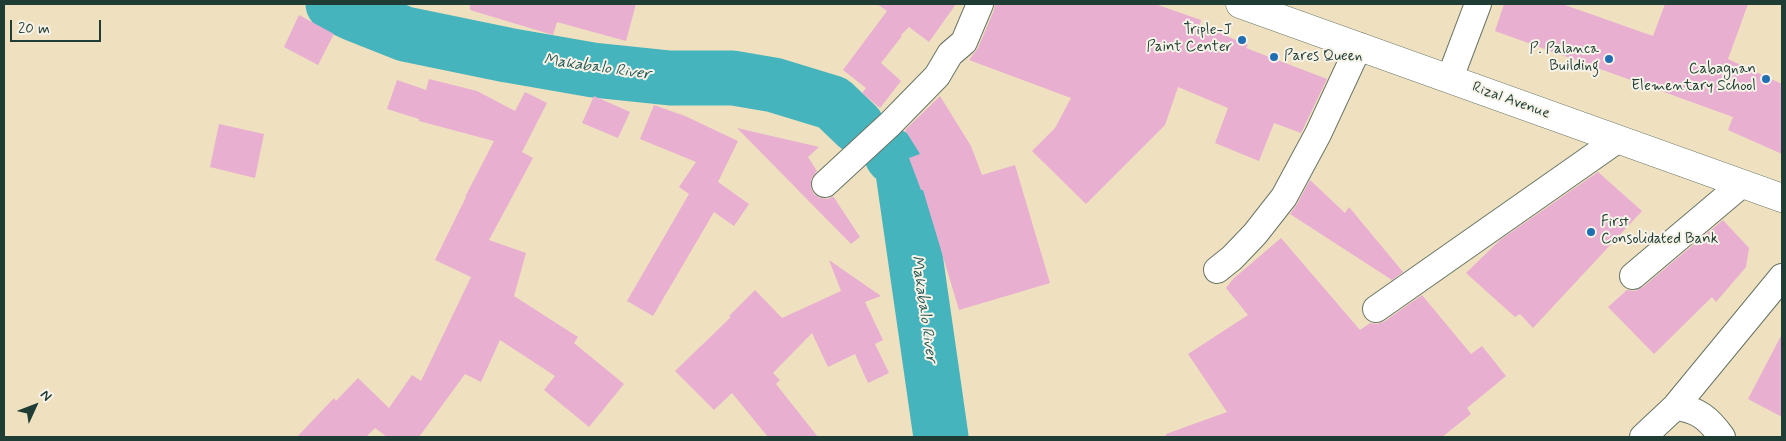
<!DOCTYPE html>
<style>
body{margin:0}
#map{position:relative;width:1786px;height:441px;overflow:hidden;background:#efe0c0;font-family:Mynerve,sans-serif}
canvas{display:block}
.frame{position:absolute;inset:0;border:5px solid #1f3d34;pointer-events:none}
.north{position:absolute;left:10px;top:381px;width:50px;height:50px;-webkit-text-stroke:4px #f7f3e8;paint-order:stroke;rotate:47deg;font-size:14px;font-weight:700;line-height:20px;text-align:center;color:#1f3d34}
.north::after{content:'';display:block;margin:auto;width:18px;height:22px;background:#1f3d34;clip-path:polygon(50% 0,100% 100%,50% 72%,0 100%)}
.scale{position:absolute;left:10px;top:20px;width:91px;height:22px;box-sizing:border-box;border:2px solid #1f3d34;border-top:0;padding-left:6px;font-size:15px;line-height:18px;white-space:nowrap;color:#1f3d34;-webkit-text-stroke:4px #f7f3e8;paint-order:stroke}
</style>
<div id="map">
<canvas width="1786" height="441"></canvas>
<div class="frame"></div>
<div class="north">N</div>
<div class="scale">20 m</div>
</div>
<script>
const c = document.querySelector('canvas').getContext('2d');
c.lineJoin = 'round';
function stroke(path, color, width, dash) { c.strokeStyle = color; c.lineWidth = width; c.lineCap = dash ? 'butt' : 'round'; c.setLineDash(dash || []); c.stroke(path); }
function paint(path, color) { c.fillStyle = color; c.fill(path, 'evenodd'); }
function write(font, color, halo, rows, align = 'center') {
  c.font = font + ' Mynerve,sans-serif'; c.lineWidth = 4; c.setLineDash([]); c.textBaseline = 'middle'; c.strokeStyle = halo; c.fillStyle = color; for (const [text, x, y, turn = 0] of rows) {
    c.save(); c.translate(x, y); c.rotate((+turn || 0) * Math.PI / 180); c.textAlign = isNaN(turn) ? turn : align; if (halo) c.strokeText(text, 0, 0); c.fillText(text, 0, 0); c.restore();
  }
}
const river = new Path2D(`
 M 333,4 L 357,15 L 405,34 L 507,55 L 593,70 L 670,78 L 733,78 L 774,85 L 833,103 L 857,126
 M 892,156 L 902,165 L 941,437`);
const building = new Path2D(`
 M 470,4 L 636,4 L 626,41 L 557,22 L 553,35 L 470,10 Z
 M 877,4 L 956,4 L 929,42 L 909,27 L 901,35 L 902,36 L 881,63 L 901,81 L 880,108 L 862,93 L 866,88 L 843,70 L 887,11 Z
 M 995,4 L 1155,4 L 1201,20 L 1200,25 L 1248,45 L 1246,48 L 1327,79 L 1301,133 L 1274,123 L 1259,161 L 1215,143 L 1228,108 L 1178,87 L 1165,125 L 1086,204 L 1032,151 L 1055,128 L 1071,98 L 969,60 L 978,48 L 994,10 Z
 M 1504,4 L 1562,4 L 1653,36 L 1665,4 L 1748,4 L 1728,59 L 1782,84 L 1782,154 L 1728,130 L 1733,117 L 1495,31 Z
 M 299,15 L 334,34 L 318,65 L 284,47 Z
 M 429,79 L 477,91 L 515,111 L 525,92 L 547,103 L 522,152 L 533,158 L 489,240 L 526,253 L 514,296 L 578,337 L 574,343 L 624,384 L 589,427 L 544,390 L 555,376 L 500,340 L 481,382 L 465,374 L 419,437 L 387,437 L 375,428 L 366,437 L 297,437 L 334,398 L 336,401 L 358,378 L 389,408 L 412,375 L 421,381 L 471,277 L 435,260 L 466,197 L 465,197 L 494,141 L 419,121 L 419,119 L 387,109 L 397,80 L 426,90 Z
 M 594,96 L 630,112 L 618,138 L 582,123 Z
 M 940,96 L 971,146 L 982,175 L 1015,165 L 1050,283 L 959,310 L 923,190 L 921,190 L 909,158 L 920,154 L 905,130 Z
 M 654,105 L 685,116 L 738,141 L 718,182 L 749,204 L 734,226 L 714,212 L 653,316 L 627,301 L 689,194 L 679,187 L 696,162 L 640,139 Z
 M 219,124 L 264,134 L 255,178 L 210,167 Z
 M 737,128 L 819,147 L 808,157 L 817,171 L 811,179 L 811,188 L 814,194 L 820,198 L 828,199 L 833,196 L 860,237 L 851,244 Z
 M 1598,172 L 1642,211 L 1533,328 L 1520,314 L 1515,317 L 1466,273 L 1500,240 Z
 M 1310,180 L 1345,213 L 1349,207 L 1403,272 L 1392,280 L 1290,214 L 1297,204 Z
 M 1723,220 L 1749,248 L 1746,267 L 1716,302 L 1712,297 L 1654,354 L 1608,307 L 1627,290 L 1635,291 L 1643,287 Z
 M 1281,238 L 1360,330 L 1370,323 L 1377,324 L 1385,321 L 1422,295 L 1471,354 L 1482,346 L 1506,376 L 1467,408 L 1471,414 L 1442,437 L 1166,437 L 1166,434 L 1227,412 L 1188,354 L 1248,315 L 1226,288 L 1233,279 Z
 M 829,260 L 881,296 L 865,302 L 883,340 L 875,344 L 889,373 L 868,383 L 855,354 L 828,367 L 812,333 L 773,373 L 780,380 L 776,384 L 818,437 L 768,437 L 732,393 L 714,410 L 675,371 L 731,317 L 729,316 L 755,290 L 782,318 L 841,291 Z
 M 1782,334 L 1782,417 L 1748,399 Z`);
const street = new Path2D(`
 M 1450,78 L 1478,4
 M 825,184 L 890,124 L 937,76 L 950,54 L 964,42 L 980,4
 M 1217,270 L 1232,258 L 1255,234 L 1284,197 L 1318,134 L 1359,46
 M 1633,276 L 1742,184
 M 1376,309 L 1617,140
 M 1675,407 C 1698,409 1709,419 1722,437
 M 1643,437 L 1675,407 L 1782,277`);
const primary = new Path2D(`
 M 1240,4 L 1782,198`);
const markers = [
 [1242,40,5,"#1f6fb2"],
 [1274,57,5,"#1f6fb2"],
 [1609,59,5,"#1f6fb2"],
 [1766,79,5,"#1f6fb2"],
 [1591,232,5,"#1f6fb2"]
];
const poiNames = [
 ["Triple-J",1232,31],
 ["Paint Center",1232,48],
 ["P. Palanca",1599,50],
 ["Building",1599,67],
 ["Pares Queen",1284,57,"left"],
 ["Cabagnan",1756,70],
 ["Elementary School",1756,87],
 ["First",1601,223,"left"],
 ["Consolidated Bank",1601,240,"left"]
];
const streetNames = [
 ["Rizal Avenue",1511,101,20]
];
const waterNames = [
 ["Makabalo River",597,68,8],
 ["Makabalo River",923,309,82]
];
stroke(river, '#45b4bd', 55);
paint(building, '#e8afd1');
stroke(street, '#687665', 28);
stroke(primary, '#687665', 29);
stroke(street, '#fff', 26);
stroke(primary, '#fff', 28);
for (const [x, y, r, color] of markers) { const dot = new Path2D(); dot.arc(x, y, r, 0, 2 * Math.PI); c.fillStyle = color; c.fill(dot); stroke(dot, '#f7f3e8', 2); }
write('15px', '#1f3d34', '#f7f3e8', poiNames, 'right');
write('15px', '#1f3d34', '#f7f3e8', streetNames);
write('italic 16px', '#285b56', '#f7f3e8', waterNames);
</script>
